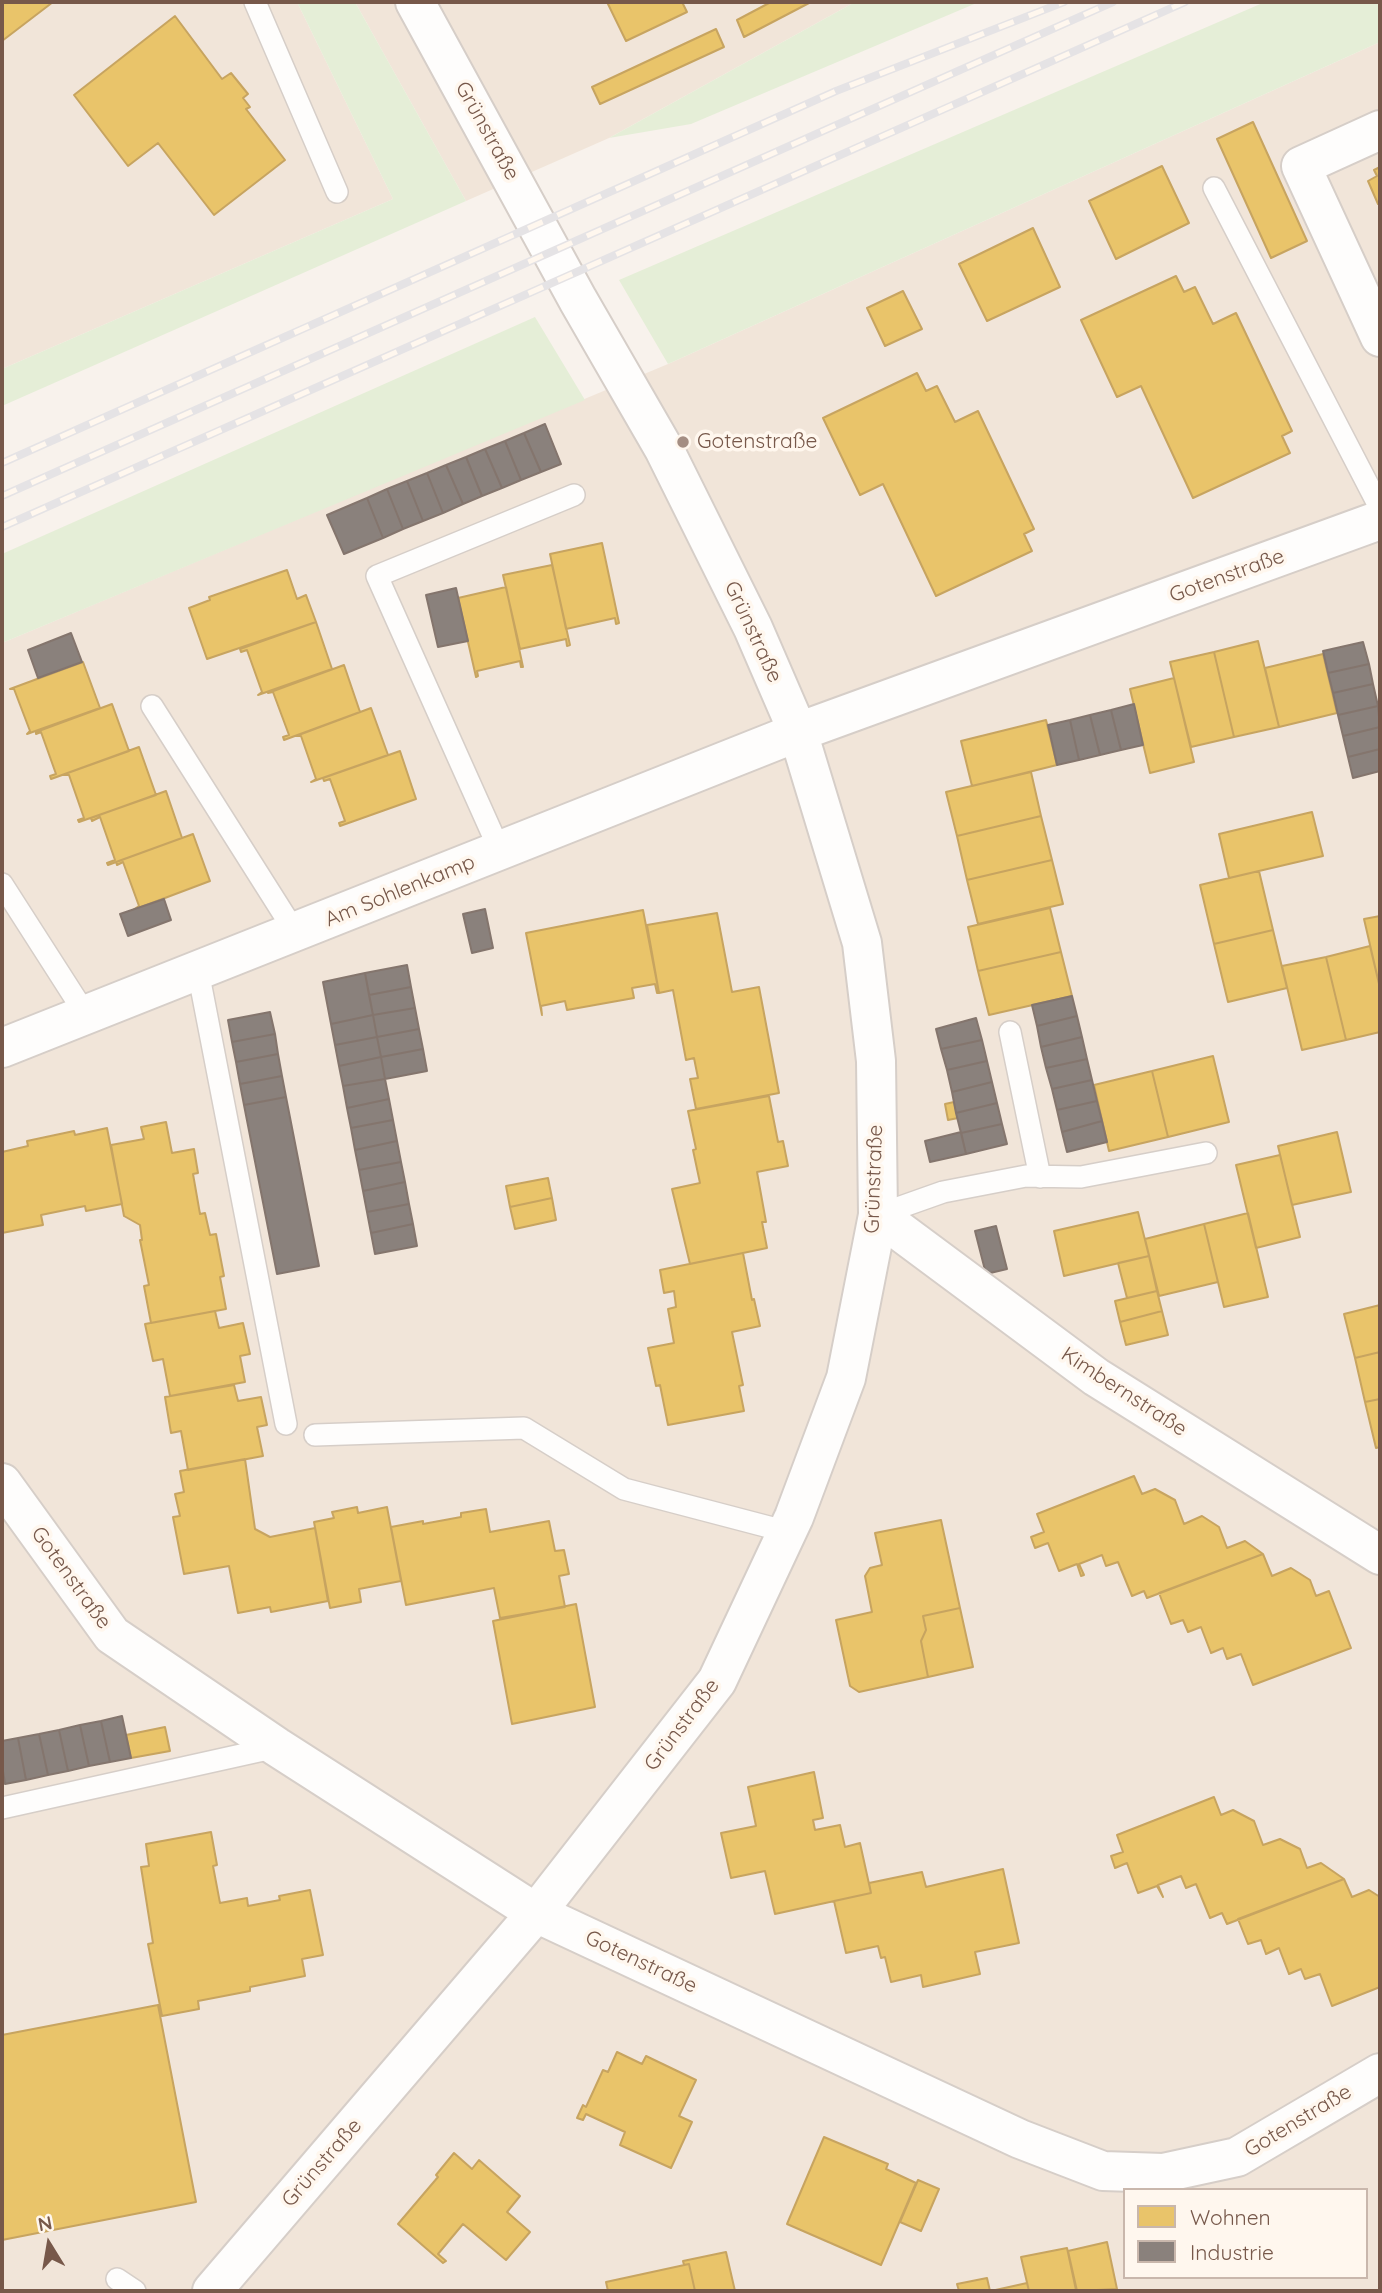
<!DOCTYPE html>
<meta charset="utf-8">
<style>
body{margin:0}
#map{position:relative;width:1382px;height:2293px;overflow:hidden;background:#f8f2ec;font-family:Quicksand,sans-serif}
canvas{display:block}
.frame{position:absolute;inset:0;border:4px solid #77584a;pointer-events:none}
.legend{position:absolute;left:1123px;top:2188px;width:245px;height:91px;box-sizing:border-box;background:#fff7ee;border:2px solid #c9b7ac;margin:0;padding:9px 12px;list-style:none;font-size:21px;color:#77584a}
.legend li{display:flex;align-items:center;gap:14px;height:35px}
.legend b{width:35px;border:2px solid #c9b7ac}
.north{position:absolute;left:14px;top:2209px;width:70px;height:70px;-webkit-text-stroke:5px #fff7ee;paint-order:stroke;rotate:349deg;font-size:19px;font-weight:700;line-height:28px;text-align:center;color:#77584a}
.north::after{content:'';display:block;margin:auto;width:24px;height:32px;background:#77584a;clip-path:polygon(50% 0,100% 100%,50% 72%,0 100%)}
</style>
<div id="map">
<canvas width="1382" height="2293"></canvas>
<div class="frame"></div>
<ul class="legend">
<li><b style="height:19px;background:#e9c46a"></b>Wohnen</li>
<li><b style="height:19px;background:#8a817c"></b>Industrie</li>
</ul>
<div class="north">N</div>
</div>
<script>
const c = document.querySelector('canvas').getContext('2d');
c.lineJoin = 'round';
function paint(path, color) { c.fillStyle = color; c.fill(path, 'evenodd'); }
function stroke(path, color, width, dash) { c.strokeStyle = color; c.lineWidth = width; c.lineCap = dash ? 'butt' : 'round'; c.setLineDash(dash || []); c.stroke(path); }
function write(font, color, halo, rows, align = 'center') {
  c.font = font + ' Quicksand,sans-serif'; c.lineWidth = 7; c.setLineDash([]); c.textBaseline = 'middle'; c.strokeStyle = halo; c.fillStyle = color; for (const [text, x, y, turn = 0] of rows) {
    c.save(); c.translate(x, y); c.rotate((+turn || 0) * Math.PI / 180); c.textAlign = isNaN(turn) ? turn : align; if (halo) c.strokeText(text, 0, 0); c.fillText(text, 0, 0); c.restore();
  }
}
const residential = new Path2D(`
 M 2,2 L 297,2 L 393,199 L 2,369 Z
 M 355,2 L 855,2 L 609,138 L 466,201 Z
 M 1380,42 L 1380,2291 L 2,2291 L 2,643 L 668,364 ZM 1125,2190 L 1366,2190 L 1366,2277 L 1125,2277 Z`);
const green = new Path2D(`
 M 297,2 L 355,2 L 466,201 L 2,406 L 2,369 L 393,199 Z
 M 855,2 L 979,2 L 691,124 L 609,138 Z
 M 1265,2 L 1380,2 L 1380,42 L 668,364 L 619,280 Z
 M 535,317 L 585,400 L 2,643 L 2,554 Z`);
const homes = new Path2D(`
 M 2,2 L 53,2 L 2,41 Z
 M 607,2 L 682,2 L 687,12 L 626,41 Z
 M 771,2 L 811,2 L 744,37 L 737,20 Z
 M 175,16 L 222,79 L 231,73 L 248,94 L 243,98 L 250,107 L 246,109 L 285,160 L 214,215 L 158,143 L 128,166 L 74,95 Z
 M 716,29 L 724,47 L 600,104 L 592,87 Z
 M 1253,122 L 1307,241 L 1271,258 L 1217,139 Z
 M 1162,166 L 1189,223 L 1116,259 L 1089,201 Z
 M 1380,167 L 1380,204 L 1378,204 L 1368,181 L 1377,176 L 1374,170 Z
 M 1033,228 L 1060,287 L 987,321 L 959,264 Z
 M 1176,276 L 1184,292 L 1195,287 L 1213,324 L 1236,313 L 1292,431 L 1282,436 L 1290,453 L 1193,498 L 1141,386 L 1117,397 L 1081,320 Z
 M 903,291 L 922,329 L 885,346 L 867,308 Z
 M 917,373 L 926,391 L 937,386 L 955,422 L 978,411 L 1034,529 L 1024,534 L 1032,551 L 936,596 L 883,484 L 860,495 L 823,418 Z
 M 602,543 L 619,623 L 616,624 L 615,618 L 566,629 L 550,554 Z
 M 552,565 L 570,645 L 567,646 L 566,639 L 520,649 L 503,575 Z
 M 287,570 L 297,599 L 306,595 L 316,622 L 207,659 L 189,608 L 210,600 L 209,597 Z
 M 506,587 L 523,667 L 521,667 L 520,661 L 477,671 L 478,676 L 476,677 L 458,598 Z
 M 316,622 L 332,669 L 258,695 L 262,692 L 247,650 L 241,652 L 240,649 Z
 M 1258,641 L 1279,727 L 1234,737 L 1214,652 Z
 M 1214,652 L 1234,737 L 1191,747 L 1170,662 Z
 M 1323,654 L 1337,713 L 1279,727 L 1265,668 Z
 M 83,662 L 100,708 L 27,734 L 30,731 L 14,689 L 10,689 Z
 M 344,665 L 360,712 L 284,740 L 283,737 L 289,735 L 273,692 L 268,693 Z
 M 1174,678 L 1194,762 L 1150,773 L 1130,689 Z
 M 112,704 L 129,751 L 51,779 L 50,776 L 56,774 L 41,732 L 36,734 L 36,732 Z
 M 371,708 L 388,755 L 311,782 L 316,779 L 301,736 L 296,736 Z
 M 1046,720 L 1057,765 L 972,786 L 961,741 Z
 M 139,747 L 156,795 L 79,822 L 78,820 L 84,818 L 69,775 L 62,775 Z
 M 400,751 L 416,799 L 340,826 L 339,823 L 345,821 L 330,779 L 324,781 L 323,778 Z
 M 1031,772 L 1041,816 L 957,836 L 946,792 Z
 M 166,791 L 182,838 L 108,865 L 107,863 L 115,860 L 100,817 L 92,821 L 91,818 Z
 M 1312,812 L 1323,856 L 1229,878 L 1219,834 Z
 M 1041,816 L 1052,860 L 967,880 L 957,836 Z
 M 193,834 L 210,881 L 133,910 L 139,906 L 123,862 L 117,865 L 116,862 Z
 M 1052,860 L 1063,904 L 978,924 L 967,880 Z
 M 1259,871 L 1273,930 L 1214,944 L 1200,885 Z
 M 1050,908 L 1061,952 L 978,971 L 968,927 Z
 M 643,910 L 659,993 L 657,993 L 655,984 L 632,988 L 634,998 L 567,1010 L 565,1001 L 541,1006 L 542,1015 L 526,933 Z
 M 717,913 L 732,992 L 759,987 L 779,1093 L 696,1109 L 690,1079 L 698,1078 L 694,1058 L 686,1060 L 673,990 L 659,993 L 647,925 Z
 M 1380,916 L 1380,988 L 1364,919 Z
 M 1273,930 L 1287,988 L 1228,1002 L 1214,944 Z
 M 1370,946 L 1380,988 L 1380,1032 L 1346,1040 L 1326,957 Z
 M 1061,952 L 1072,996 L 989,1015 L 978,971 Z
 M 1326,957 L 1346,1040 L 1302,1050 L 1282,966 Z
 M 1213,1056 L 1229,1122 L 1168,1137 L 1152,1071 Z
 M 1152,1071 L 1168,1137 L 1109,1151 L 1094,1085 Z
 M 769,1096 L 778,1142 L 783,1141 L 788,1166 L 757,1172 L 766,1222 L 762,1222 L 767,1248 L 690,1264 L 672,1189 L 700,1183 L 693,1150 L 696,1149 L 688,1111 Z
 M 954,1102 L 958,1118 L 948,1120 L 945,1104 Z
 M 166,1122 L 172,1153 L 194,1149 L 198,1173 L 193,1174 L 200,1214 L 205,1213 L 210,1235 L 216,1234 L 224,1276 L 220,1277 L 226,1309 L 151,1323 L 144,1286 L 149,1285 L 140,1240 L 142,1240 L 140,1225 L 124,1216 L 111,1145 L 144,1139 L 141,1127 Z
 M 107,1128 L 122,1204 L 86,1211 L 85,1206 L 41,1215 L 43,1225 L 2,1233 L 2,1152 L 28,1146 L 27,1141 L 74,1131 L 75,1135 Z
 M 1337,1132 L 1351,1192 L 1292,1205 L 1278,1146 Z
 M 1280,1155 L 1300,1237 L 1256,1248 L 1236,1165 Z
 M 548,1178 L 552,1198 L 510,1207 L 506,1186 Z
 M 552,1198 L 556,1220 L 515,1229 L 510,1207 Z
 M 1138,1212 L 1149,1256 L 1064,1276 L 1054,1231 Z
 M 1248,1213 L 1268,1297 L 1224,1307 L 1204,1224 Z
 M 1204,1224 L 1218,1282 L 1159,1296 L 1145,1239 Z
 M 743,1253 L 752,1300 L 754,1299 L 760,1326 L 732,1332 L 743,1385 L 739,1386 L 744,1411 L 668,1425 L 660,1385 L 656,1386 L 648,1348 L 674,1343 L 668,1309 L 676,1307 L 674,1291 L 664,1293 L 660,1270 Z
 M 1149,1256 L 1157,1291 L 1127,1298 L 1118,1263 Z
 M 1157,1291 L 1162,1311 L 1120,1322 L 1115,1301 Z
 M 1380,1305 L 1380,1352 L 1355,1358 L 1344,1314 Z
 M 215,1311 L 219,1328 L 243,1323 L 250,1354 L 240,1356 L 245,1382 L 170,1396 L 163,1359 L 153,1361 L 145,1324 Z
 M 1162,1311 L 1168,1335 L 1126,1345 L 1120,1322 Z
 M 1380,1352 L 1380,1399 L 1365,1402 L 1355,1358 Z
 M 234,1385 L 238,1401 L 261,1397 L 267,1425 L 257,1427 L 263,1456 L 188,1470 L 181,1431 L 171,1433 L 165,1397 Z
 M 1380,1399 L 1380,1447 L 1376,1448 L 1365,1402 Z
 M 245,1459 L 255,1529 L 270,1537 L 315,1528 L 328,1601 L 271,1612 L 270,1607 L 238,1613 L 229,1566 L 184,1574 L 173,1517 L 180,1516 L 175,1494 L 184,1492 L 180,1471 Z
 M 1134,1476 L 1142,1494 L 1155,1489 L 1175,1500 L 1184,1524 L 1202,1516 L 1219,1527 L 1227,1548 L 1245,1541 L 1263,1554 L 1147,1598 L 1144,1591 L 1132,1596 L 1118,1562 L 1106,1566 L 1102,1555 L 1079,1564 L 1084,1575 L 1081,1576 L 1077,1564 L 1059,1571 L 1048,1543 L 1035,1548 L 1031,1537 L 1044,1532 L 1037,1514 Z
 M 357,1507 L 358,1513 L 387,1507 L 401,1581 L 359,1589 L 361,1602 L 330,1608 L 314,1522 L 334,1518 L 332,1512 Z
 M 486,1509 L 490,1532 L 549,1521 L 555,1551 L 564,1550 L 569,1574 L 559,1576 L 565,1607 L 500,1618 L 494,1588 L 406,1605 L 391,1527 L 423,1521 L 423,1524 L 461,1517 L 461,1513 Z
 M 941,1520 L 960,1608 L 923,1616 L 926,1630 L 921,1641 L 928,1677 L 859,1692 L 850,1686 L 836,1620 L 872,1612 L 865,1576 L 870,1568 L 882,1565 L 875,1533 Z
 M 1263,1554 L 1272,1576 L 1291,1568 L 1310,1580 L 1316,1596 L 1329,1591 L 1351,1648 L 1253,1685 L 1241,1654 L 1227,1659 L 1223,1648 L 1211,1653 L 1201,1627 L 1188,1632 L 1183,1620 L 1171,1624 L 1159,1593 Z
 M 576,1604 L 595,1707 L 512,1724 L 493,1621 Z
 M 960,1608 L 973,1667 L 928,1677 L 921,1641 L 926,1630 L 923,1616 Z
 M 165,1727 L 170,1751 L 131,1758 L 126,1735 Z
 M 814,1772 L 823,1818 L 813,1820 L 815,1830 L 840,1825 L 845,1847 L 860,1843 L 871,1893 L 775,1914 L 765,1871 L 731,1878 L 721,1833 L 756,1826 L 748,1787 Z
 M 1214,1797 L 1221,1815 L 1233,1810 L 1254,1821 L 1263,1845 L 1280,1839 L 1300,1849 L 1307,1868 L 1321,1863 L 1344,1879 L 1227,1924 L 1222,1913 L 1210,1918 L 1196,1884 L 1186,1888 L 1181,1876 L 1158,1885 L 1163,1897 L 1157,1886 L 1138,1893 L 1127,1863 L 1115,1868 L 1111,1856 L 1123,1852 L 1117,1835 Z
 M 211,1832 L 217,1865 L 213,1866 L 220,1903 L 247,1898 L 248,1906 L 280,1900 L 279,1896 L 310,1890 L 323,1955 L 302,1959 L 305,1976 L 250,1987 L 250,1991 L 198,2001 L 199,2009 L 162,2016 L 148,1944 L 153,1943 L 141,1867 L 149,1866 L 146,1844 Z
 M 1003,1869 L 1019,1943 L 975,1952 L 980,1974 L 923,1987 L 921,1975 L 891,1982 L 885,1957 L 881,1958 L 878,1946 L 846,1953 L 834,1901 L 871,1893 L 869,1883 L 922,1872 L 926,1887 Z
 M 1344,1879 L 1352,1897 L 1369,1890 L 1380,1897 L 1380,1987 L 1332,2006 L 1320,1974 L 1305,1979 L 1301,1969 L 1289,1974 L 1279,1948 L 1266,1954 L 1261,1940 L 1248,1944 L 1238,1919 Z
 M 158,2005 L 196,2202 L 2,2240 L 2,2035 Z
 M 617,2052 L 642,2064 L 646,2056 L 696,2080 L 679,2116 L 692,2122 L 671,2168 L 620,2145 L 625,2132 L 586,2114 L 583,2120 L 577,2118 L 583,2105 L 586,2107 L 603,2070 L 608,2072 Z
 M 824,2137 L 888,2164 L 886,2169 L 916,2183 L 881,2265 L 787,2224 Z
 M 454,2153 L 472,2169 L 479,2160 L 520,2196 L 507,2212 L 530,2232 L 506,2260 L 463,2224 L 438,2254 L 446,2261 L 443,2263 L 398,2224 L 438,2177 L 436,2175 Z
 M 918,2180 L 939,2189 L 921,2231 L 900,2222 Z
 M 1107,2242 L 1117,2289 L 1077,2291 L 1068,2251 Z
 M 1067,2248 L 1076,2290 L 1029,2291 L 1021,2257 Z
 M 726,2252 L 735,2291 L 695,2291 L 689,2264 L 684,2265 L 683,2261 Z
 M 689,2264 L 695,2291 L 608,2291 L 606,2282 Z
 M 987,2278 L 990,2291 L 959,2291 L 957,2284 Z
 M 1027,2283 L 1029,2291 L 991,2291 Z`);
const industry = new Path2D(`
 M 545,424 L 561,464 L 541,472 L 524,433 Z
 M 524,433 L 541,472 L 521,480 L 505,441 Z
 M 505,441 L 521,480 L 502,488 L 485,449 Z
 M 485,449 L 502,488 L 482,496 L 466,457 Z
 M 466,457 L 482,496 L 463,504 L 446,465 Z
 M 446,465 L 463,504 L 443,513 L 427,473 Z
 M 427,473 L 443,513 L 423,521 L 407,481 Z
 M 407,481 L 423,521 L 403,529 L 387,489 Z
 M 387,489 L 403,529 L 383,538 L 367,498 Z
 M 367,498 L 383,538 L 344,554 L 327,515 Z
 M 456,588 L 468,641 L 438,647 L 426,595 Z
 M 71,633 L 82,662 L 38,678 L 28,650 Z
 M 1363,642 L 1369,664 L 1328,673 L 1323,651 Z
 M 1369,664 L 1373,684 L 1333,693 L 1328,673 Z
 M 1373,684 L 1378,706 L 1338,715 L 1333,693 Z
 M 1134,704 L 1143,745 L 1121,750 L 1111,710 Z
 M 1378,706 L 1380,727 L 1343,736 L 1338,715 Z
 M 1111,710 L 1121,750 L 1100,755 L 1090,715 Z
 M 1090,715 L 1100,755 L 1079,760 L 1070,720 Z
 M 1070,720 L 1079,760 L 1057,765 L 1048,725 Z
 M 1380,727 L 1380,749 L 1348,757 L 1343,736 Z
 M 1380,749 L 1380,771 L 1353,778 L 1348,757 Z
 M 164,899 L 171,920 L 128,936 L 120,914 Z
 M 485,909 L 493,948 L 472,953 L 463,914 Z
 M 407,965 L 411,987 L 369,995 L 365,973 Z
 M 365,973 L 373,1015 L 331,1024 L 323,982 Z
 M 411,987 L 415,1008 L 373,1015 L 369,995 Z
 M 1072,996 L 1077,1016 L 1037,1026 L 1032,1005 Z
 M 415,1008 L 419,1029 L 377,1037 L 373,1015 Z
 M 270,1012 L 275,1034 L 232,1042 L 228,1020 Z
 M 373,1015 L 377,1037 L 335,1045 L 331,1024 Z
 M 1077,1016 L 1082,1037 L 1041,1047 L 1037,1026 Z
 M 976,1018 L 982,1040 L 941,1049 L 936,1029 Z
 M 419,1029 L 423,1049 L 381,1057 L 377,1037 Z
 M 275,1034 L 278,1054 L 236,1062 L 232,1042 Z
 M 377,1037 L 381,1057 L 339,1066 L 335,1045 Z
 M 1082,1037 L 1087,1059 L 1046,1068 L 1041,1047 Z
 M 982,1040 L 987,1061 L 947,1070 L 941,1049 Z
 M 423,1049 L 427,1071 L 385,1079 L 381,1057 Z
 M 278,1054 L 282,1076 L 240,1084 L 236,1062 Z
 M 381,1057 L 385,1079 L 343,1086 L 339,1066 Z
 M 1087,1059 L 1092,1080 L 1052,1089 L 1046,1068 Z
 M 987,1061 L 992,1082 L 952,1092 L 947,1070 Z
 M 282,1076 L 286,1097 L 244,1105 L 240,1084 Z
 M 385,1079 L 389,1099 L 347,1108 L 343,1086 Z
 M 1092,1080 L 1097,1101 L 1057,1110 L 1052,1089 Z
 M 992,1082 L 997,1103 L 956,1113 L 952,1092 Z
 M 286,1097 L 319,1266 L 277,1274 L 244,1105 Z
 M 389,1099 L 393,1120 L 351,1128 L 347,1108 Z
 M 1097,1101 L 1102,1121 L 1062,1132 L 1057,1110 Z
 M 997,1103 L 1002,1124 L 961,1133 L 956,1113 Z
 M 393,1120 L 397,1141 L 355,1150 L 351,1128 Z
 M 1102,1121 L 1107,1142 L 1067,1152 L 1062,1132 Z
 M 1002,1124 L 1007,1144 L 966,1154 L 961,1133 Z
 M 961,1132 L 966,1154 L 930,1162 L 925,1141 Z
 M 397,1141 L 401,1162 L 359,1170 L 355,1150 Z
 M 401,1162 L 405,1182 L 363,1191 L 359,1170 Z
 M 405,1182 L 409,1204 L 367,1212 L 363,1191 Z
 M 409,1204 L 413,1224 L 371,1233 L 367,1212 Z
 M 413,1224 L 417,1246 L 375,1254 L 371,1233 Z
 M 996,1226 L 1007,1269 L 986,1274 L 975,1231 Z
 M 122,1716 L 131,1758 L 110,1762 L 101,1721 Z
 M 101,1721 L 110,1762 L 89,1766 L 80,1725 Z
 M 80,1725 L 89,1766 L 68,1771 L 59,1730 Z
 M 59,1730 L 68,1771 L 48,1775 L 39,1734 Z
 M 39,1734 L 48,1775 L 26,1780 L 18,1738 Z
 M 18,1738 L 26,1780 L 5,1784 L 2,1765 L 2,1741 Z`);
const lane = new Path2D(`
 M 255,2 L 337,192
 M 1214,188 L 1380,508
 M 152,706 L 295,932
 M 500,851 L 377,576 L 574,495
 M 2,884 L 86,1015
 M 198,971 L 286,1424
 M 1010,1032 L 1040,1177
 M 878,1215 L 943,1192 L 1026,1176 L 1081,1177 L 1206,1153
 M 315,1435 L 524,1428 L 624,1489 L 788,1532
 M 2,1808 L 277,1747
 M 117,2279 L 135,2291`);
const street = new Path2D(`
 M 1380,130 L 1301,166 L 1380,337
 M 2,1048 L 798,732 L 1380,520
 M 878,1215 L 1096,1377 L 1380,1555
 M 2,1483 L 112,1635 L 277,1747 L 536,1913 L 1020,2139 L 1103,2171 L 1163,2173 L 1237,2157 L 1380,2073
 M 212,2291 L 536,1913 L 717,1681 L 794,1517 L 846,1378 L 878,1215 L 876,1061 L 862,943 L 798,732 L 753,628 L 664,449 L 578,300 L 415,2`);
const rail = new Path2D(`
 M 2,463 L 836,91 L 1064,2
 M 2,496 L 1113,2
 M 2,527 L 1185,2`);
const markers = [
 [683,442,7,"#a48e83"]
];
const streetNames = [
 ["Grünstraße",487,131,61],
 ["Gotenstraße",1227,576,-20],
 ["Grünstraße",753,632,65],
 ["Am Sohlenkamp",400,891,-22],
 ["Grünstraße",874,1179,-88],
 ["Kimbernstraße",1124,1392,33],
 ["Gotenstraße",71,1578,54],
 ["Grünstraße",682,1725,-53],
 ["Gotenstraße",641,1962,25],
 ["Gotenstraße",1298,2121,-31],
 ["Grünstraße",322,2163,-49]
];
const poiNames = [
 ["Gotenstraße",697,442]
];
paint(residential, '#f1e5d9');
paint(green, '#e5eed7');
paint(homes, '#e9c46a');
stroke(homes, '#c7a460', 2);
paint(industry, '#8a817c');
stroke(industry, '#84756d', 2);
stroke(lane, '#d6cec8', 24);
stroke(street, '#d6cec8', 42);
stroke(lane, '#fefdfc', 21);
stroke(street, '#fefdfc', 38);
stroke(rail, '#e5e3e5', 8);
stroke(rail, '#fff7ee', 5, [16]);
for (const [x, y, r, color] of markers) { const dot = new Path2D(); dot.arc(x, y, r, 0, 2 * Math.PI); c.fillStyle = color; c.fill(dot); stroke(dot, '#fff7ee', 2.5); }
write('21px', '#77584a', '#fff7ee', streetNames);
write('21px', '#77584a', '#fff7ee', poiNames, 'left');
</script>
